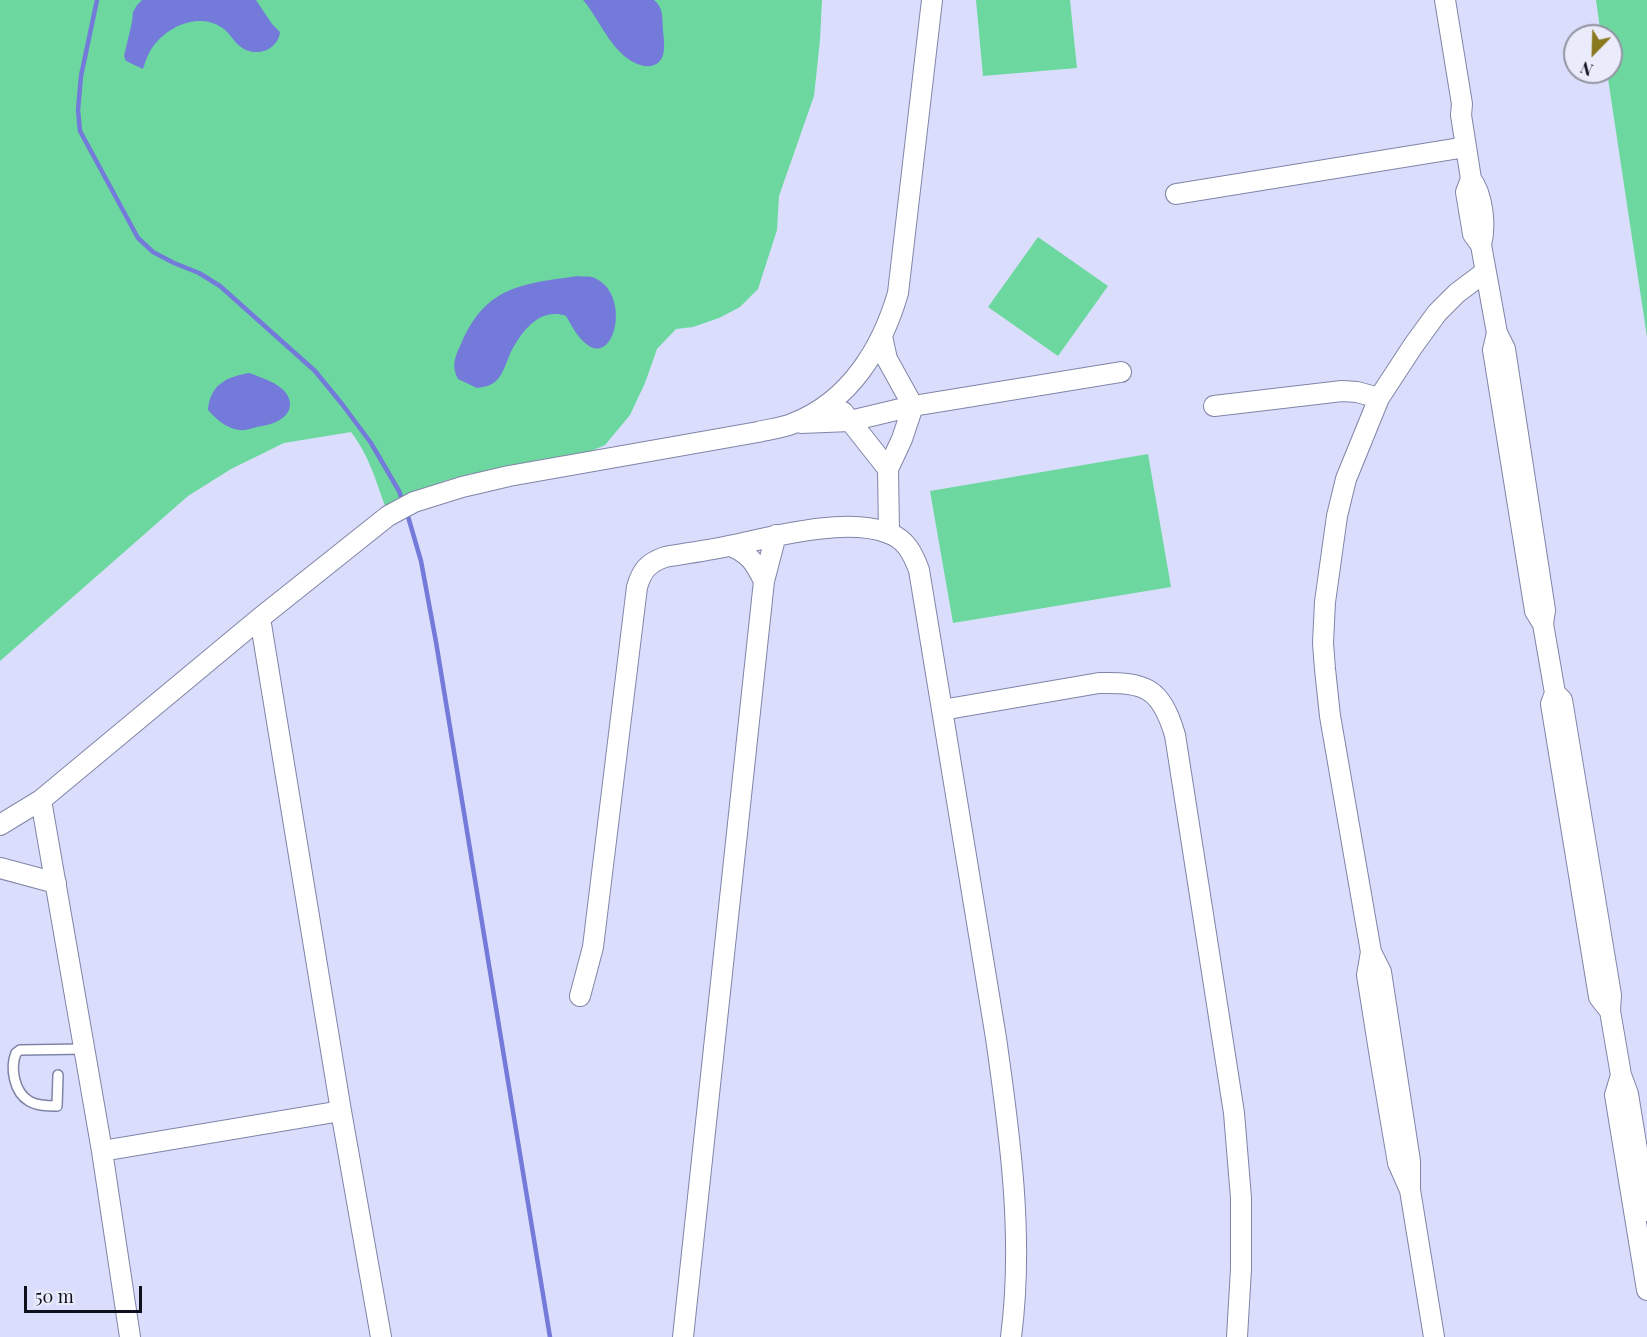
<!DOCTYPE html>
<style>
body{margin:0}
#map{position:relative;width:1647px;height:1337px;overflow:hidden;background:#dadefc;font-family:"Playfair Display",serif}
canvas{display:block}
.north{position:absolute;left:1563px;top:24px;width:60px;height:60px;box-sizing:border-box;background:#eaecfb;border:2px solid #9294a2;border-radius:50%;rotate:203deg;font-size:16px;font-weight:700;line-height:24px;text-align:center;color:#0f101d}
.north::after{content:'';display:block;margin:auto;width:21px;height:27px;background:#89781d;clip-path:polygon(50% 0,100% 100%,50% 72%,0 100%)}
.scale{position:absolute;left:24px;top:1286px;width:118px;height:27px;box-sizing:border-box;border:3px solid #0f101d;border-top:0;padding-left:8px;font-size:18px;line-height:21px;white-space:nowrap;color:#0f101d;-webkit-text-stroke:4px #eaecfb;paint-order:stroke}
</style>
<div id="map">
<canvas width="1647" height="1337"></canvas>
<div class="north">N</div>
<div class="scale">50 m</div>
</div>
<script>
const c = document.querySelector('canvas').getContext('2d');
c.lineJoin = 'round';
function paint(path, color) { c.fillStyle = color; c.fill(path, 'evenodd'); }
function stroke(path, color, width, dash) { c.strokeStyle = color; c.lineWidth = width; c.lineCap = dash ? 'butt' : 'round'; c.setLineDash(dash || []); c.stroke(path); }
const green = new Path2D(`
 M 0,0 L 822,0 L 820,40 L 814,96 L 779,196 L 777,230 L 758,289 L 740,307 L 719,318 L 693,327 L 676,329 L 657,349 L 645,383 L 630,415 L 605,445 L 589,452 L 470,474 L 444,481 L 385,506 C 375,478 369,456 351,432 L 284,443 L 231,469 L 188,496 L 0,661 Z
 M 976,0 L 1070,0 L 1077,68 L 983,76 Z
 M 1596,0 L 1647,0 L 1647,337 L 1607,72 L 1611,72 L 1611,36 L 1601,36 Z
 M 1038,237 L 1108,286 L 1058,356 L 988,307 Z
 M 1148,454 L 1171,587 L 953,623 L 930,491 Z`);
const water = new Path2D(`
 M 142,0 L 256,0 L 272,24 L 280,32 C 278,49 259,57 244,49 C 234,44 231,33 221,27 C 200,13 170,25 155,44 C 149,51 146,60 143,69 L 126,61 L 124,56 L 132,22 L 133,12 L 137,5 Z
 M 583,0 L 654,0 C 664,8 662,18 663,30 C 664,44 668,62 651,66 C 645,67 639,65 633,62 C 609,48 600,20 583,0 Z
 M 578,276 C 582,277 588,276 592,277 C 631,290 617,363 589,346 C 578,339 572,326 566,316 C 539,307 521,332 510,354 C 506,363 503,375 495,382 C 490,386 483,387 477,388 L 458,379 C 451,367 455,356 461,344 C 486,286 521,284 578,276 Z
 M 249,373 C 260,377 279,383 286,393 C 299,412 278,424 262,426 C 254,427 247,431 239,430 C 226,428 216,419 208,410 C 210,385 226,377 249,373 Z`);
const stream = new Path2D(`
 M 97,0 L 81,76 L 78,110 L 80,131 L 138,238 L 153,252 L 174,263 L 199,273 L 220,286 L 315,371 L 342,404 L 371,443 L 399,491 L 403,502
 M 407,513 L 421,561 L 436,642 L 550,1337`);
const lane = new Path2D(`
 M 58,1075 L 57,1106 C 48,1106 37,1106 29,1101 C 14,1092 10,1068 16,1053 L 20,1050 L 85,1049`);
const street = new Path2D(`
 M 1445,0 L 1462,104 L 1461,115 L 1471,179
 M 1176,194 L 1466,147
 M 1481,245 L 1473,234 L 1466,192 L 1471,179 C 1483,195 1486,226 1481,245 L 1497,333
 M 882,336 L 887,359 L 913,406 L 902,439 L 888,469 L 889,533
 M 1214,406 L 1342,391 L 1357,392 L 1379,398
 M 843,412 L 888,469
 M 801,423 L 850,421 L 913,406 L 1121,372
 M 731,546 C 750,554 755,563 764,581
 M 260,618 L 341,1111 L 381,1337
 M 1543,624 L 1535,611 L 1493,350 L 1497,333 L 1505,349 L 1545,610 L 1543,624 L 1555,693
 M 942,710 L 1099,683 C 1146,682 1161,688 1175,735 L 1234,1113 L 1241,1198 L 1241,1269 L 1237,1337
 M 41,800 L 102,1151 L 130,1337
 M 0,825 L 41,800 L 260,618 L 388,516 L 414,502 L 462,487 L 509,476 L 758,432 C 770,429 783,428 794,423 C 850,401 882,348 898,293 L 932,0
 M 0,868 L 56,883
 M 1371,952 L 1330,716 L 1325,669 L 1323,643 L 1325,602 L 1337,516 L 1346,479 L 1379,398 L 1413,346 L 1437,313 L 1457,293 L 1485,272
 M 580,996 L 593,947 L 637,587 C 642,570 648,563 665,557 C 688,553 711,550 734,545 C 776,536 847,517 888,533 C 906,539 913,554 919,570 L 996,1038 C 1010,1136 1024,1238 1011,1337
 M 1610,1011 L 1599,997 L 1551,704 L 1555,693 L 1562,700 L 1611,995 L 1610,1011 L 1621,1075
 M 102,1151 L 341,1111
 M 1410,1190 L 1398,1163 L 1380,1057 L 1367,975 L 1371,952 L 1381,972 L 1410,1161 L 1410,1190 L 1434,1337
 M 1647,1211 L 1628,1094 L 1621,1075 L 1615,1095 L 1647,1290
 M 683,1337 L 764,581 L 776,535`);
paint(green, '#6cd89f');
paint(water, '#747ada');
stroke(stream, '#747ada', 4.5);
stroke(lane, '#8085a7', 12);
stroke(street, '#8085a7', 22);
stroke(lane, '#fff', 9);
stroke(street, '#fff', 20);
</script>
